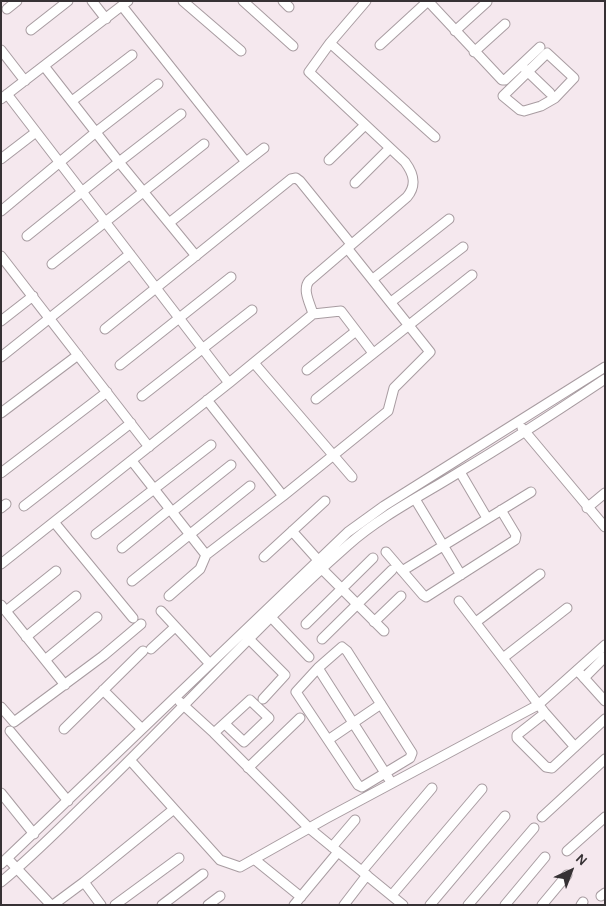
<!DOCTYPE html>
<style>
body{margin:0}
#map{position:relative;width:606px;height:906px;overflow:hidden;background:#f5e8ee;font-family:Karla,sans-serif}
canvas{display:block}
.frame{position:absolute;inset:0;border:2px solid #363134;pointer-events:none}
.north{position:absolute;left:546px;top:846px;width:50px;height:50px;-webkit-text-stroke:4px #f5e8ee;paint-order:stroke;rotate:43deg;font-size:14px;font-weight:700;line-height:20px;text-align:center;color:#363134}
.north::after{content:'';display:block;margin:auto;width:18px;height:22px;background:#363134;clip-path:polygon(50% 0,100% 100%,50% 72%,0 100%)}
</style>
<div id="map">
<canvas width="606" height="906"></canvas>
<div class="frame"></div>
<div class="north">N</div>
</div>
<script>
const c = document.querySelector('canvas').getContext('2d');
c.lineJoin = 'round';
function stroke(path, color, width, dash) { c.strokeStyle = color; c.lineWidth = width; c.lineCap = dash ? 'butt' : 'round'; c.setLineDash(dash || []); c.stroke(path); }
const minor = new Path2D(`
 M 92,1 L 106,19
 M 183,1 L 241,51
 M 243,1 L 293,46
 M 283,1 L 289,7
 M 428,1 L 502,80 L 505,80 L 540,47
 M 122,6 L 246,162 L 169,223
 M 7,9 L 17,1
 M 31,30 L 68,1
 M 455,31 L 487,2
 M 330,43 L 435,137
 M 380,45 L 428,1
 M 1,50 L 25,81
 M 474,52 L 505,24
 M 547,53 L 574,78 L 555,98 L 541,106 L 524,111 L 520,110 L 503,96 Z
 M 44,66 L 119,162 L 196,256
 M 525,69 L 550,93
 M 7,94 L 229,383 L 313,314 C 310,303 302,290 309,281 L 407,197 C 417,185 414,174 405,162 L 309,72 L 330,43 L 366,1
 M 1,99 L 128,1
 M 72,101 L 132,55
 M 1,159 L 36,132
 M 329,160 L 365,125
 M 246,162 L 264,148
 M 355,183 L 390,148
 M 1,211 L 96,132 L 158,84
 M 27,236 L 119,162 L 181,114
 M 1,256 L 149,447
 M 52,264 L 204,144
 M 373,279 L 449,219
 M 391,302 L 463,247
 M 313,314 L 341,311 L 373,353
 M 1,321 L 33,296
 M 105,329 L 291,179 L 296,178 L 300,181 L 351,244
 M 1,357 L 130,254
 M 254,363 L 352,477
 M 120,365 L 231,277
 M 307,370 L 356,331
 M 142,396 L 252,310
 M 316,399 L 472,275
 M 207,400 L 283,496 L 388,411 L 394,388 L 430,352 L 347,248
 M 1,413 L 78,355
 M 522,428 L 605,527
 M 132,461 L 206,555
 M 460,472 L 487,518
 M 1,473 L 107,392
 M 415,499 L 461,575
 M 24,506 L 131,423
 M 1,508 L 6,504
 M 587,508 L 605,493
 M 172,512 L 231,465
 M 54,522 L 133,618
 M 292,531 L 318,560
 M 96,534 L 211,445
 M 122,548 L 170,509
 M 386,552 L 423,595 L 426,597 L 515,540 L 516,535 L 501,510
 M 264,557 L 325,501
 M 1,564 L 229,383
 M 322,569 L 384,631
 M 402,571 L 531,492
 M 132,581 L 250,486
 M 169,596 L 200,569 L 206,555 L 283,496
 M 459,601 L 545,713 L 517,735 L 517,738 L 546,767 L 552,768 L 605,719
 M 1,605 L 65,685
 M 6,611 L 56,571
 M 161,611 L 210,664
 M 268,614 L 309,657
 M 374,622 L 401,596
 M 476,622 L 540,574
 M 306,624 L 373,558
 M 26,637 L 76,596
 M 322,639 L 392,570
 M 250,640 L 285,675 L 263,699
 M 342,647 L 347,651 L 412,753 L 410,758 L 362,787 L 358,785 L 296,692 L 318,668 Z
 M 151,649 L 175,627
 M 503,658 L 567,608
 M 45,660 L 97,617
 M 318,668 L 389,779
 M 577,670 L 605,701
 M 584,678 L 605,657
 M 103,690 L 142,729
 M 180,702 L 214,733 L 309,828 L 403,905
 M 1,707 L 14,722 L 103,656 L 141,624
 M 545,713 L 575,747
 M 64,729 L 143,651
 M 10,731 L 68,801
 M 214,733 L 250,700 L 269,718 L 244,742 L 225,724
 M 328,740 L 381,704
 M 130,760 L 174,809
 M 248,768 L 300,718
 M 1,793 L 34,834
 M 542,817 L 605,759
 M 332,847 L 355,820
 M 567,851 L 605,817
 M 7,858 L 51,905
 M 254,859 L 301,897
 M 1,864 L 348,532 L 384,506 L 605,367
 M 362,871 L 432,788
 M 1,882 C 33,856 62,826 91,798 C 178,715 258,624 348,545 C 382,515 423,495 461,471 C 510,442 557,411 605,379
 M 84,882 L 174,809 L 220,860 L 240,867 L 327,818 L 538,705 L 605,645
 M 392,895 L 482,789
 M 601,896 L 605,893
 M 53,905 L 84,882 L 101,905
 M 115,905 L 179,858
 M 162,905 L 203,874
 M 208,905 L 220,896
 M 294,905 L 338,852
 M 344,905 L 367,875
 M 430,905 L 505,816
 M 468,905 L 534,828
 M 505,905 L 545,857
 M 542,905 L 567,875
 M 581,905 L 583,902`);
stroke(minor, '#a89ca1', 11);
stroke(minor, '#fff', 9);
</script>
